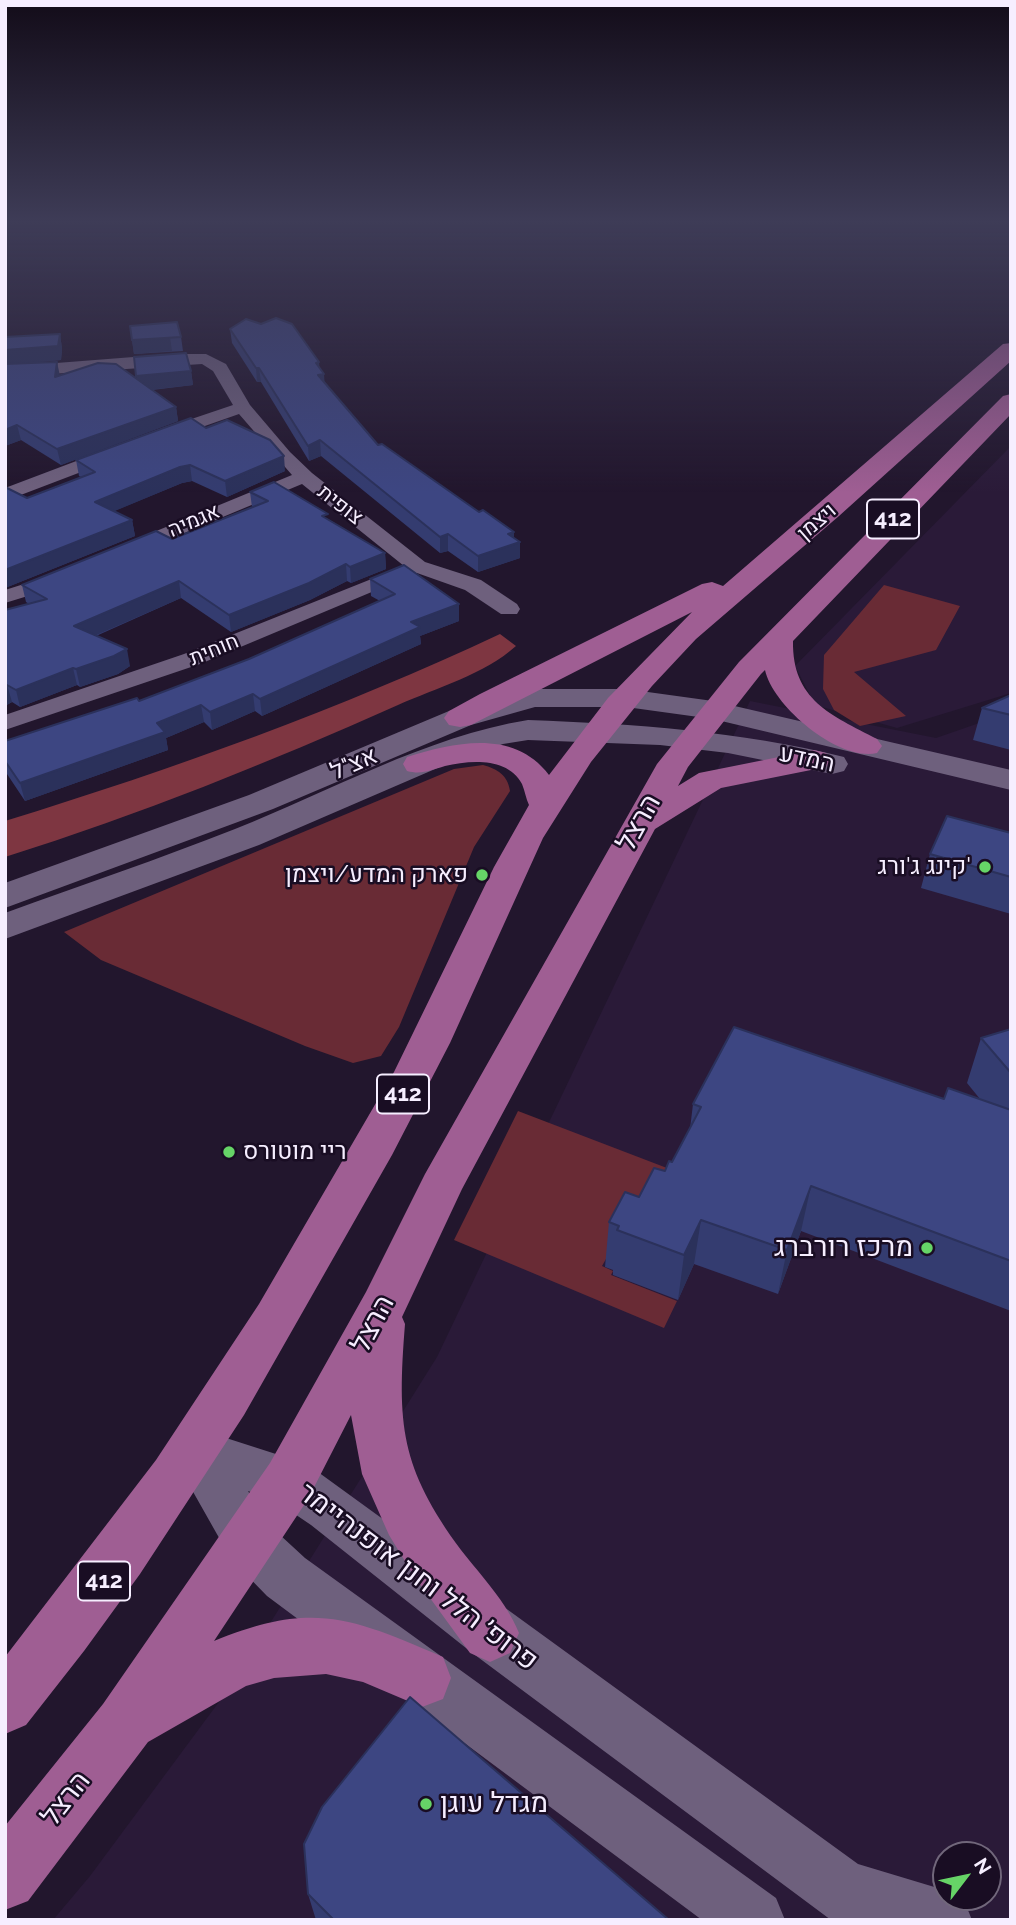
<!DOCTYPE html>
<meta charset="utf-8">
<style>
body{margin:0}
#map{position:relative;width:1016px;height:1925px;overflow:hidden;background:#22162d;font-family:Raleway,sans-serif}
canvas{display:block}
.frame{position:absolute;inset:0;border:7px solid #f6eeff;pointer-events:none}
.north{position:absolute;left:932px;top:1841px;width:70px;height:70px;box-sizing:border-box;background:#190d23;border:2px solid #71677b;border-radius:50%;rotate:58deg;font-size:19px;font-weight:700;line-height:28px;text-align:center;color:#f6eeff}
.north::after{content:'';display:block;margin:auto;width:24px;height:32px;background:#66d467;clip-path:polygon(50% 0,100% 100%,50% 72%,0 100%)}
</style>
<div id="map">
<canvas width="1016" height="1925"></canvas>
<div class="frame"></div>
<div class="north">N</div>
</div>
<script>
const c = document.querySelector('canvas').getContext('2d');
c.lineJoin = 'round';
function paint(path, color) { c.fillStyle = color; c.fill(path, 'evenodd'); }
function stroke(path, color, width, dash) { c.strokeStyle = color; c.lineWidth = width; c.lineCap = dash ? 'butt' : 'round'; c.setLineDash(dash || []); c.stroke(path); }
function write(font, color, halo, rows, align = 'center') {
  c.font = font + ' Raleway,Heebo,sans-serif'; c.lineWidth = 5; c.setLineDash([]); c.textBaseline = 'middle'; c.strokeStyle = halo; c.fillStyle = color; for (const [text, x, y, turn = 0] of rows) {
    c.save(); c.translate(x, y); c.rotate((+turn || 0) * Math.PI / 180); c.textAlign = isNaN(turn) ? turn : align; if (halo) c.strokeText(text, 0, 0); c.fillText(text, 0, 0); c.restore();
  }
}
const built = new Path2D(`
 M 1011,446 L 1011,693 L 897,728 L 815,705 L 795,666 Z
 M 750,701 L 936,738 L 1011,712 L 1011,1920 L 53,1920 L 90,1876 L 230,1687 L 437,1357 ZM 946,1855 L 988,1855 L 988,1897 L 946,1897 Z`);
const green = new Path2D(`
 M 884,585 L 960,606 L 936,650 L 854,672 L 906,716 L 860,726 L 834,710 L 823,689 L 824,655 Z
 M 483,765 C 497,769 508,775 510,791 L 474,847 L 399,1027 L 381,1056 L 353,1063 L 305,1046 L 101,960 L 64,932 L 454,769 Z
 M 518,1111 L 680,1173 L 649,1209 L 633,1239 L 620,1234 L 602,1266 L 613,1271 L 611,1275 L 677,1301 L 664,1328 L 454,1240 Z`);
const forest = new Path2D(`
 M 500,634 L 516,646 C 485,674 436,688 398,705 C 270,762 139,815 5,857 L 5,821 C 174,769 340,709 500,634 Z`);
const minor = new Path2D(`
 M 172,354 L 206,354 L 226,364 L 250,405 L 290,452 L 312,473 L 425,562 L 481,580 L 517,604 L 520,609 L 517,614 L 501,614 L 465,590 L 417,573 L 200,664 L 5,730 L 5,715 L 184,654 L 404,566 L 302,484 L 134,554 L 120,554 L 117,550 L 120,546 L 292,475 L 239,414 L 165,440 L 153,440 L 150,436 L 153,432 L 233,405 L 213,371 L 202,364 L 5,377 L 5,367 Z
 M 116,446 L 123,448 L 125,452 L 123,456 L 5,501 L 5,488 Z
 M 62,572 L 70,573 L 73,578 L 70,583 L 5,603 L 5,590 Z`);
const tertiary = new Path2D(`
 M 195,1428 L 307,1464 L 858,1864 L 941,1889 L 946,1891 L 946,1897 L 963,1898 L 972,1920 L 831,1920 L 471,1652 L 311,1525 L 274,1500 L 248,1491 L 267,1523 L 305,1558 L 776,1898 L 785,1920 L 702,1920 L 267,1596 L 231,1559 L 170,1451 L 177,1435 Z`);
const secondary = new Path2D(`
 M 534,689 L 626,689 L 713,701 L 1011,770 L 1011,790 L 713,719 L 626,707 L 535,707 L 471,725 L 273,809 L 5,908 L 5,883 L 249,795 L 449,711 Z
 M 528,720 C 636,724 738,731 844,757 L 848,764 L 844,771 L 832,774 L 728,753 L 660,745 L 528,740 L 503,744 L 456,760 L 259,845 L 5,939 L 5,913 C 82,885 159,859 235,829 C 331,791 425,737 528,720 Z`);
const primary = new Path2D(`
 M 1011,343 L 1011,361 L 839,516 L 696,639 L 652,686 L 591,762 L 543,838 L 450,1043 L 392,1155 L 244,1415 L 140,1574 L 84,1651 L 26,1725 L 5,1734 L 5,1657 L 156,1460 L 259,1304 L 394,1072 L 494,867 L 529,805 C 526,799 525,791 522,784 C 508,757 470,760 445,766 C 431,770 422,775 407,771 L 403,764 L 407,757 C 456,742 514,729 549,775 L 608,698 L 692,612 L 471,725 L 460,727 L 449,725 L 444,718 L 449,711 L 480,694 L 702,584 L 712,582 L 723,586 L 1003,344 Z
 M 1011,394 L 1011,414 L 793,641 C 792,700 831,715 877,739 L 882,746 L 877,753 C 840,762 773,707 765,670 L 761,674 L 688,767 L 678,786 L 699,773 L 814,750 L 826,753 L 830,760 L 826,767 L 721,788 L 655,829 L 462,1189 L 402,1317 L 405,1324 C 397,1424 400,1467 461,1550 C 482,1577 506,1601 519,1633 L 510,1653 L 490,1662 L 470,1653 L 414,1576 L 389,1535 L 362,1474 L 351,1415 L 308,1499 L 214,1641 C 312,1601 350,1617 443,1657 L 451,1678 L 443,1699 L 422,1707 L 363,1682 L 326,1674 L 274,1678 L 246,1686 L 148,1742 L 28,1901 L 5,1910 L 5,1826 L 103,1704 L 270,1463 L 366,1292 L 425,1174 L 657,764 L 739,662 L 1003,396 Z`);
const wall = new Path2D(`
 M 130,326 L 181,337 L 183,351 L 134,354 Z
 M 230,329 L 319,368 L 324,374 L 324,382 L 378,445 L 520,542 L 520,558 L 478,572 L 448,551 L 440,553 L 321,456 L 309,461 L 261,382 L 257,382 L 232,343 Z
 M 60,334 L 62,349 L 61,360 L 27,363 L 60,376 L 137,379 L 191,371 L 193,385 L 152,390 L 176,407 L 178,421 L 61,465 L 21,440 L 5,446 L 5,337 Z
 M 206,428 L 285,471 L 227,497 L 192,481 L 182,483 L 114,511 L 132,520 L 135,536 L 5,588 L 5,487 L 27,498 L 81,477 L 79,476 L 76,460 Z
 M 250,492 L 328,519 L 385,553 L 386,569 L 351,583 L 347,581 L 310,600 L 231,632 L 181,598 L 96,636 L 130,666 L 118,674 L 80,687 L 77,685 L 20,707 L 12,702 L 5,706 L 5,610 L 29,604 L 26,602 L 22,585 L 172,539 L 252,507 Z
 M 370,579 L 459,621 L 420,636 L 421,644 L 262,716 L 255,711 L 212,730 L 204,722 L 166,738 L 168,750 L 25,801 L 5,771 L 5,741 L 139,701 L 249,659 L 380,601 L 371,596 Z
 M 1011,695 L 1011,750 L 973,740 L 982,708 Z
 M 1011,833 L 1011,914 L 921,888 L 930,854 Z
 M 1011,1029 L 1011,1311 L 801,1231 L 778,1294 L 694,1264 L 678,1300 L 613,1275 L 613,1270 L 605,1267 L 609,1222 L 639,1197 L 665,1171 L 672,1162 L 690,1129 L 693,1104 L 944,1099 L 980,1099 L 967,1083 L 981,1038 Z
 M 308,1894 L 669,1920 L 316,1920 Z`);
const shadedWall = new Path2D(`
 M 60,334 L 62,349 L 61,360 L 5,365 L 5,350 Z
 M 170,337 L 172,351 L 134,354 L 132,340 Z
 M 57,362 L 60,376 L 55,377 Z
 M 319,362 L 320,374 L 324,374 L 325,389 L 319,389 L 316,363 Z
 M 256,368 L 259,368 L 261,382 L 257,382 Z
 M 191,371 L 193,385 L 139,391 L 136,376 Z
 M 176,407 L 178,421 L 61,465 L 57,449 Z
 M 17,425 L 21,440 L 5,446 L 5,430 Z
 M 320,440 L 321,456 L 309,461 L 308,446 Z
 M 284,456 L 285,471 L 227,497 L 225,481 Z
 M 190,465 L 192,481 L 182,483 L 98,518 L 95,502 L 180,467 Z
 M 132,520 L 135,536 L 5,588 L 5,570 Z
 M 514,532 L 514,544 L 520,542 L 520,558 L 478,572 L 478,556 L 508,534 Z
 M 448,534 L 448,551 L 440,553 L 440,537 Z
 M 385,553 L 386,569 L 351,583 L 350,567 Z
 M 346,564 L 347,581 L 310,600 L 231,632 L 229,615 Z
 M 179,581 L 181,598 L 78,643 L 74,626 Z
 M 459,604 L 459,621 L 420,636 L 421,644 L 262,716 L 260,699 L 411,622 Z
 M 127,649 L 130,666 L 118,674 L 80,687 L 76,669 Z
 M 73,668 L 77,685 L 20,707 L 16,690 Z
 M 7,685 L 12,702 L 5,706 L 5,686 Z
 M 253,694 L 255,711 L 212,730 L 210,712 Z
 M 201,705 L 204,722 L 166,738 L 168,750 L 25,801 L 20,783 Z
 M 811,1186 L 801,1231 L 778,1294 L 787,1250 Z
 M 701,1220 L 694,1264 L 678,1300 L 684,1255 Z`);
const building = new Path2D(`
 M 276,318 L 292,324 L 319,362 L 316,363 L 324,374 L 318,375 L 378,445 L 382,444 L 479,512 L 483,510 L 514,532 L 508,534 L 520,542 L 478,556 L 448,534 L 440,537 L 320,440 L 308,446 L 259,368 L 256,368 L 230,329 L 246,319 L 261,324 Z
 M 177,322 L 181,337 L 132,340 L 130,326 Z
 M 60,334 L 58,346 L 5,350 L 5,337 Z
 M 186,353 L 191,371 L 136,376 L 134,357 Z
 M 57,362 L 55,377 L 98,363 L 116,364 L 176,407 L 57,449 L 17,425 L 5,430 L 5,364 Z
 M 191,418 L 206,428 L 227,420 L 270,440 L 284,456 L 225,481 L 190,465 L 180,467 L 95,502 L 132,520 L 5,570 L 5,487 L 27,498 L 95,472 L 76,460 Z
 M 274,482 L 328,514 L 322,516 L 385,553 L 350,567 L 346,564 L 309,583 L 229,615 L 179,581 L 74,626 L 127,649 L 114,656 L 76,669 L 73,668 L 16,690 L 7,685 L 5,686 L 5,610 L 47,599 L 22,585 L 156,531 L 172,539 L 268,501 L 250,492 Z
 M 404,565 L 459,604 L 411,622 L 420,627 L 260,699 L 253,694 L 210,712 L 201,705 L 157,723 L 165,732 L 20,783 L 5,761 L 5,741 L 137,698 L 139,701 L 249,659 L 395,594 L 370,579 Z
 M 1011,695 L 1011,715 L 982,708 Z
 M 947,816 L 1011,833 L 1011,877 L 930,854 Z
 M 734,1027 L 944,1099 L 948,1088 L 1011,1110 L 1011,1261 L 811,1186 L 787,1250 L 701,1220 L 684,1255 L 617,1230 L 619,1226 L 609,1222 L 625,1192 L 639,1197 L 654,1168 L 665,1171 L 669,1161 L 672,1162 L 701,1107 L 693,1104 Z
 M 1011,1029 L 1011,1073 L 981,1038 Z
 M 410,1697 L 669,1920 L 334,1920 L 308,1894 L 304,1844 L 322,1807 Z`);
const markers = [
 [985,867,7,"#66d467"],
 [482,875,7,"#66d467"],
 [229,1152,7,"#66d467"],
 [927,1248,7,"#66d467"],
 [426,1804,7,"#66d467"]
];
const farStreetnames = [
 ["צופית",340,505,38],
 ["אגמיה",194,521,-23],
 ["ויצמן",817,522,-41],
 ["חוחית",214,650,-22]
];
const shields = [
 [893,519,52],
 [403,1094,52],
 [104,1581,52]
];
const shieldNames = [
 ["412",893,519],
 ["412",403,1094],
 ["412",104,1581]
];
const streetNames = [
 ["המדע",807,759,12],
 ["אצ\"ל",354,764,-23]
];
const poiNames = [
 ["קינג ג'ורג'",971,867],
 ["פארק המדע/ויצמן",468,875],
 ["ריי מוטורס",243,1152,"left"]
];
const nearStreetnames = [
 ["הרצל",639,823,-61],
 ["הרצל",373,1324,-62],
 ["פרופ׳ הלל וחנן אופנהיימר",418,1577,37],
 ["הרצל",66,1799,-52]
];
const nearPoinames = [
 ["מרכז רורברג",913,1248],
 ["מגדל עוגן",440,1804,"left"]
];
paint(built, '#2a1a38');
paint(green, '#692b35');
paint(forest, '#7e3641');
paint(minor, '#6e607d');
paint(tertiary, '#6e607d');
paint(secondary, '#6e607d');
paint(primary, '#9f5e93');
paint(wall, '#343c70');
paint(shadedWall, '#2b315b');
paint(building, '#3d4682');
stroke(building, '#2b315b', 2);
const sky = c.createLinearGradient(0, 0, 0, 493);
sky.addColorStop(0, '#130c19');
sky.addColorStop(0.45, '#3e3c57');
sky.addColorStop(1, '#3e3c5700');
c.fillStyle = sky;
c.fillRect(0, 0, 1016, 493);
for (const [x, y, r, color] of markers) { const dot = new Path2D(); dot.arc(x, y, r, 0, 2 * Math.PI); c.fillStyle = color; c.fill(dot); stroke(dot, '#190d23', 2.5); }
write('21px', '#f6eeff', '#190d23', farStreetnames);
for (const [x, y, w] of shields) { const box = new Path2D(); box.roundRect(x - w / 2, y - 19.5, w, 39, 5); c.fillStyle = '#190d23'; c.fill(box); stroke(box, '#f6eeff', 2); }
write('bold 23px', '#f6eeff', null, shieldNames);
write('24px', '#f6eeff', '#190d23', streetNames);
write('24px', '#f6eeff', '#190d23', poiNames, 'right');
write('28px', '#f6eeff', '#190d23', nearStreetnames);
write('28px', '#f6eeff', '#190d23', nearPoinames, 'right');
</script>
